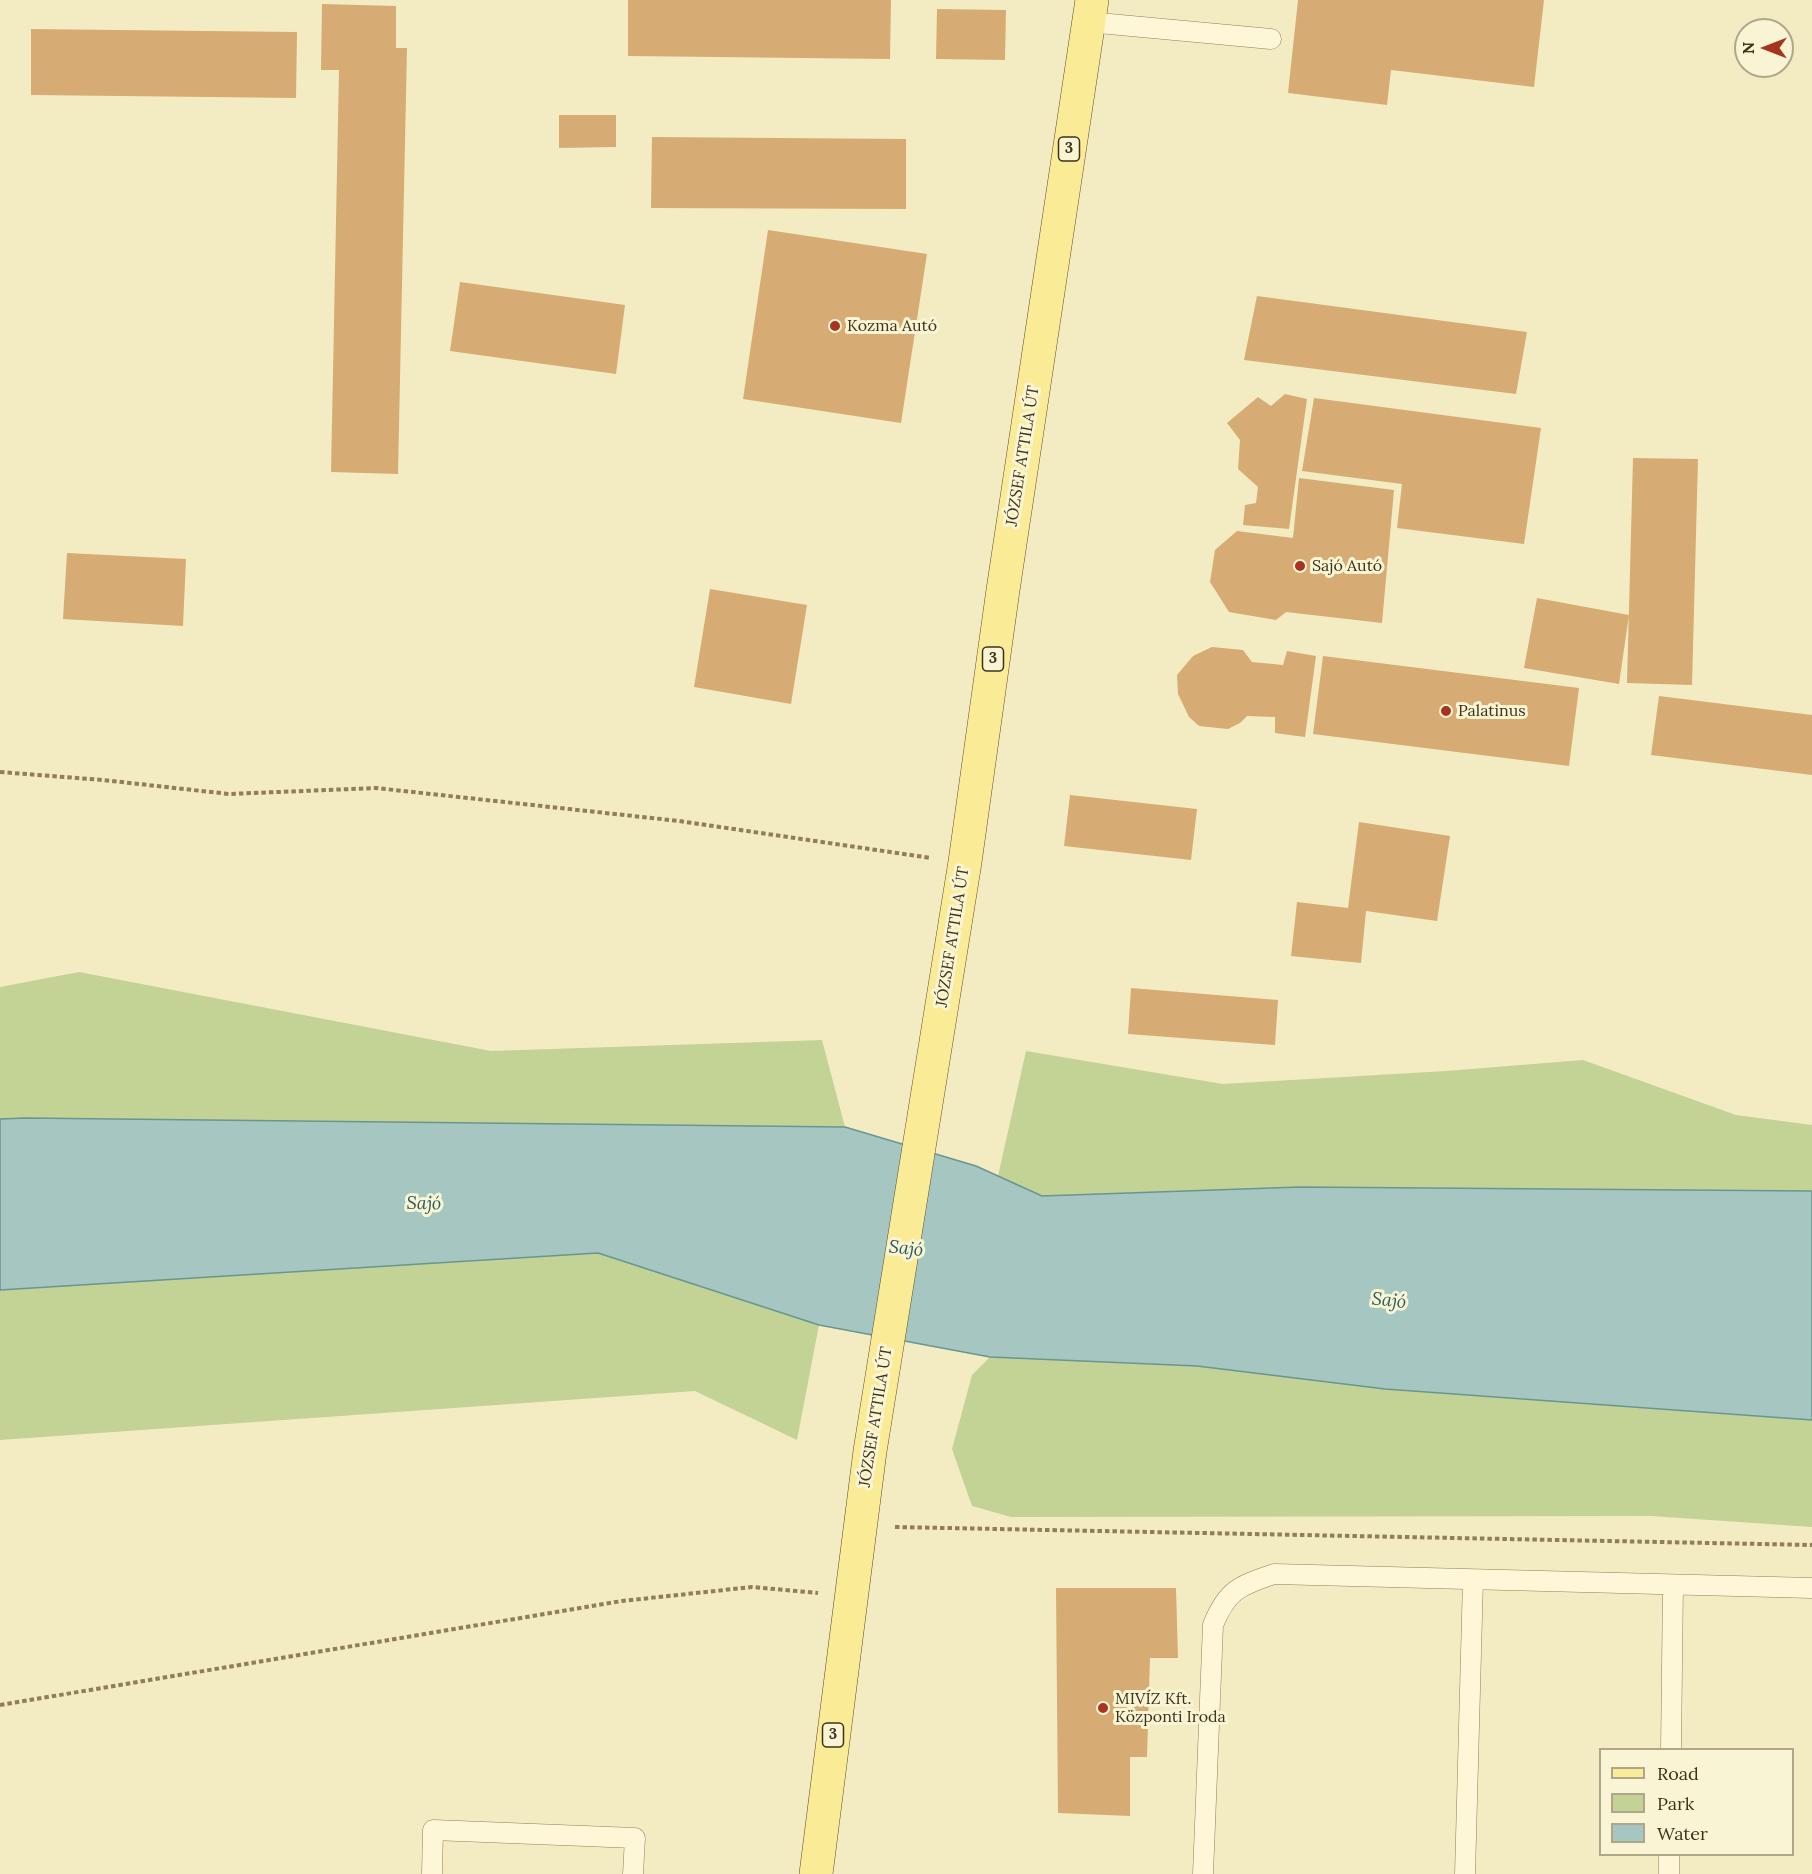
<!DOCTYPE html>
<meta charset="utf-8">
<style>
body{margin:0}
#map{position:relative;width:1812px;height:1874px;overflow:hidden;background:#f3ecc3;font-family:Lora,serif}
canvas{display:block}
.legend{position:absolute;left:1599px;top:1748px;width:195px;height:108px;box-sizing:border-box;background:#f9f5d4;border:2px solid #aea78b;margin:0;padding:8px 10px;list-style:none;font-size:18px;color:#3e321d}
.legend li{display:flex;align-items:center;gap:12px;height:30px}
.legend b{width:30px;border:2px solid #aea78b}
.north{position:absolute;left:1734px;top:18px;width:60px;height:60px;box-sizing:border-box;background:#f9f5d4;border:2px solid #aea78b;border-radius:50%;rotate:270deg;font-size:16px;font-weight:700;line-height:24px;text-align:center;color:#3e321d}
.north::after{content:'';display:block;margin:auto;width:21px;height:27px;background:#a63420;clip-path:polygon(50% 0,100% 100%,50% 72%,0 100%)}
</style>
<div id="map">
<canvas width="1812" height="1874"></canvas>
<ul class="legend">
<li><b style="height:8px;background:#faeb97"></b>Road</li>
<li><b style="height:16px;background:#c2d395"></b>Park</li>
<li><b style="height:16px;background:#a5c6c1"></b>Water</li>
</ul>
<div class="north">N</div>
</div>
<script>
const c = document.querySelector('canvas').getContext('2d');
c.lineJoin = 'round';
function paint(path, color) { c.fillStyle = color; c.fill(path, 'evenodd'); }
function stroke(path, color, width, dash) { c.strokeStyle = color; c.lineWidth = width; c.lineCap = dash ? 'butt' : 'round'; c.setLineDash(dash || []); c.stroke(path); }
function write(font, color, halo, rows, align = 'center') {
  c.font = font + ' Lora,serif'; c.lineWidth = 6; c.setLineDash([]); c.textBaseline = 'middle'; c.strokeStyle = halo; c.fillStyle = color; for (const [text, x, y, turn = 0] of rows) {
    c.save(); c.translate(x, y); c.rotate((+turn || 0) * Math.PI / 180); c.textAlign = isNaN(turn) ? turn : align; if (halo) c.strokeText(text, 0, 0); c.fillText(text, 0, 0); c.restore();
  }
}
const green = new Path2D(`
 M 79,972 L 491,1051 L 822,1040 L 845,1127 L 0,1119 L 0,987 Z
 M 1026,1051 L 1223,1084 L 1446,1071 L 1583,1060 L 1736,1115 L 1812,1125 L 1812,1191 L 1300,1187 L 1042,1196 L 998,1176 Z
 M 599,1253 L 819,1325 L 797,1440 L 695,1391 L 0,1440 L 0,1290 Z
 M 990,1357 L 1197,1366 L 1385,1389 L 1812,1420 L 1812,1527 L 1651,1516 L 1011,1517 L 972,1506 L 952,1449 L 972,1375 Z`);
const water = new Path2D(`
 M 25,1118 L 845,1127 L 976,1166 L 1042,1196 L 1300,1187 L 1812,1191 L 1812,1420 L 1385,1389 L 1197,1366 L 990,1357 L 819,1325 L 598,1253 L 0,1290 L 0,1119 Z`);
const building = new Path2D(`
 M 628,0 L 891,0 L 890,59 L 628,56 Z
 M 1298,0 L 1544,0 L 1534,87 L 1391,70 L 1387,105 L 1288,93 Z
 M 322,4 L 396,6 L 396,48 L 407,48 L 398,474 L 331,472 L 339,70 L 321,70 Z
 M 937,9 L 1006,10 L 1005,60 L 936,59 Z
 M 31,29 L 297,32 L 296,98 L 31,95 Z
 M 559,115 L 616,115 L 616,147 L 559,148 Z
 M 652,137 L 906,139 L 906,209 L 651,208 Z
 M 768,230 L 927,254 L 901,423 L 743,399 Z
 M 460,282 L 625,305 L 616,374 L 450,351 Z
 M 1257,296 L 1527,332 L 1516,394 L 1244,360 Z
 M 1285,394 L 1307,399 L 1289,529 L 1243,525 L 1245,505 L 1256,503 L 1258,487 L 1238,469 L 1240,440 L 1227,423 L 1258,397 L 1271,406 Z
 M 1314,398 L 1541,428 L 1524,544 L 1397,528 L 1402,484 L 1302,471 Z
 M 1633,458 L 1698,459 L 1692,685 L 1627,683 Z
 M 1299,478 L 1394,490 L 1382,623 L 1286,612 L 1276,620 L 1229,612 L 1210,582 L 1215,550 L 1237,531 L 1293,538 Z
 M 67,553 L 186,559 L 183,626 L 63,619 Z
 M 710,589 L 807,605 L 791,704 L 694,687 Z
 M 1537,598 L 1629,615 L 1619,684 L 1524,668 Z
 M 1212,647 L 1243,650 L 1252,662 L 1283,665 L 1287,651 L 1316,656 L 1305,737 L 1275,733 L 1275,717 L 1247,716 L 1240,723 L 1228,729 L 1199,726 L 1189,717 L 1178,694 L 1177,675 L 1193,656 Z
 M 1323,656 L 1579,688 L 1569,766 L 1313,734 Z
 M 1659,696 L 1812,715 L 1812,775 L 1651,755 Z
 M 1070,795 L 1197,809 L 1191,860 L 1064,846 Z
 M 1359,822 L 1450,836 L 1437,921 L 1366,911 L 1361,963 L 1291,956 L 1297,902 L 1348,908 Z
 M 1131,988 L 1278,1000 L 1275,1045 L 1128,1034 Z
 M 1056,1588 L 1176,1588 L 1178,1658 L 1150,1658 L 1147,1757 L 1130,1757 L 1130,1816 L 1058,1813 Z`);
const path = new Path2D(`
 M 0,772 L 103,780 L 229,794 L 376,788 L 679,821 L 931,858
 M 895,1527 L 1812,1545
 M 0,1705 L 622,1601 L 752,1587 L 818,1593`);
const lane = new Path2D(`
 M 1088,22 L 1271,39
 M 1671,1750 L 1673,1585
 M 432,1874 L 433,1830 L 635,1838 L 633,1874
 M 1203,1874 L 1213,1625 C 1227,1590 1239,1586 1274,1574 L 1812,1588
 M 1465,1874 L 1473,1580
 M 1669,1874 L 1669,1854`);
const primary = new Path2D(`
 M 816,1874 L 870,1451 L 965,862 L 1003,590 L 1092,0`);
const markers = [
 [835,326,6,"#a63420"],
 [1300,566,6,"#a63420"],
 [1446,711,6,"#a63420"],
 [1103,1708,6,"#a63420"]
];
const shields = [
 [1069,149,21],
 [993,659,21],
 [833,1735,21]
];
const shieldNames = [
 ["3",1069,149],
 ["3",993,659],
 ["3",833,1735]
];
const poiNames = [
 ["Kozma Autó",847,326],
 ["Sajó Autó",1312,566],
 ["Palatinus",1458,711],
 ["MIVÍZ Kft.",1115,1699],
 ["Központi Iroda",1115,1717]
];
const streetNames = [
 ["JÓZSEF ATTILA ÚT",1023,456,-81],
 ["JÓZSEF ATTILA ÚT",953,937,-81],
 ["JÓZSEF ATTILA ÚT",876,1417,-81]
];
const waterNames = [
 ["Sajó",424,1204,1],
 ["Sajó",906,1249,6],
 ["Sajó",1389,1301,6]
];
paint(green, '#c2d395');
paint(water, '#a5c6c1');
stroke(water, '#6b9591', 1.5);
paint(building, '#d6ac74');
stroke(lane, '#907e57', 21);
stroke(primary, '#5d4b2c', 34);
stroke(path, '#907e57', 4, [4.5, 3]);
stroke(lane, '#fdf7d8', 20);
stroke(primary, '#faeb97', 33);
for (const [x, y, r, color] of markers) { const dot = new Path2D(); dot.arc(x, y, r, 0, 2 * Math.PI); c.fillStyle = color; c.fill(dot); stroke(dot, '#f9f5d4', 2); }
for (const [x, y, w] of shields) { const box = new Path2D(); box.roundRect(x - w / 2, y - 12, w, 24, 4.5); c.fillStyle = '#f9f5d4'; c.fill(box); stroke(box, '#3e321d', 1.5); }
write('bold 15px', '#3e321d', null, shieldNames);
write('16px', '#3e321d', '#f9f5d4', poiNames, 'left');
write('16px', '#3e321d', '#f9f5d4', streetNames);
write('italic 18px', '#2a5b60', '#f9f5d4', waterNames);
</script>
